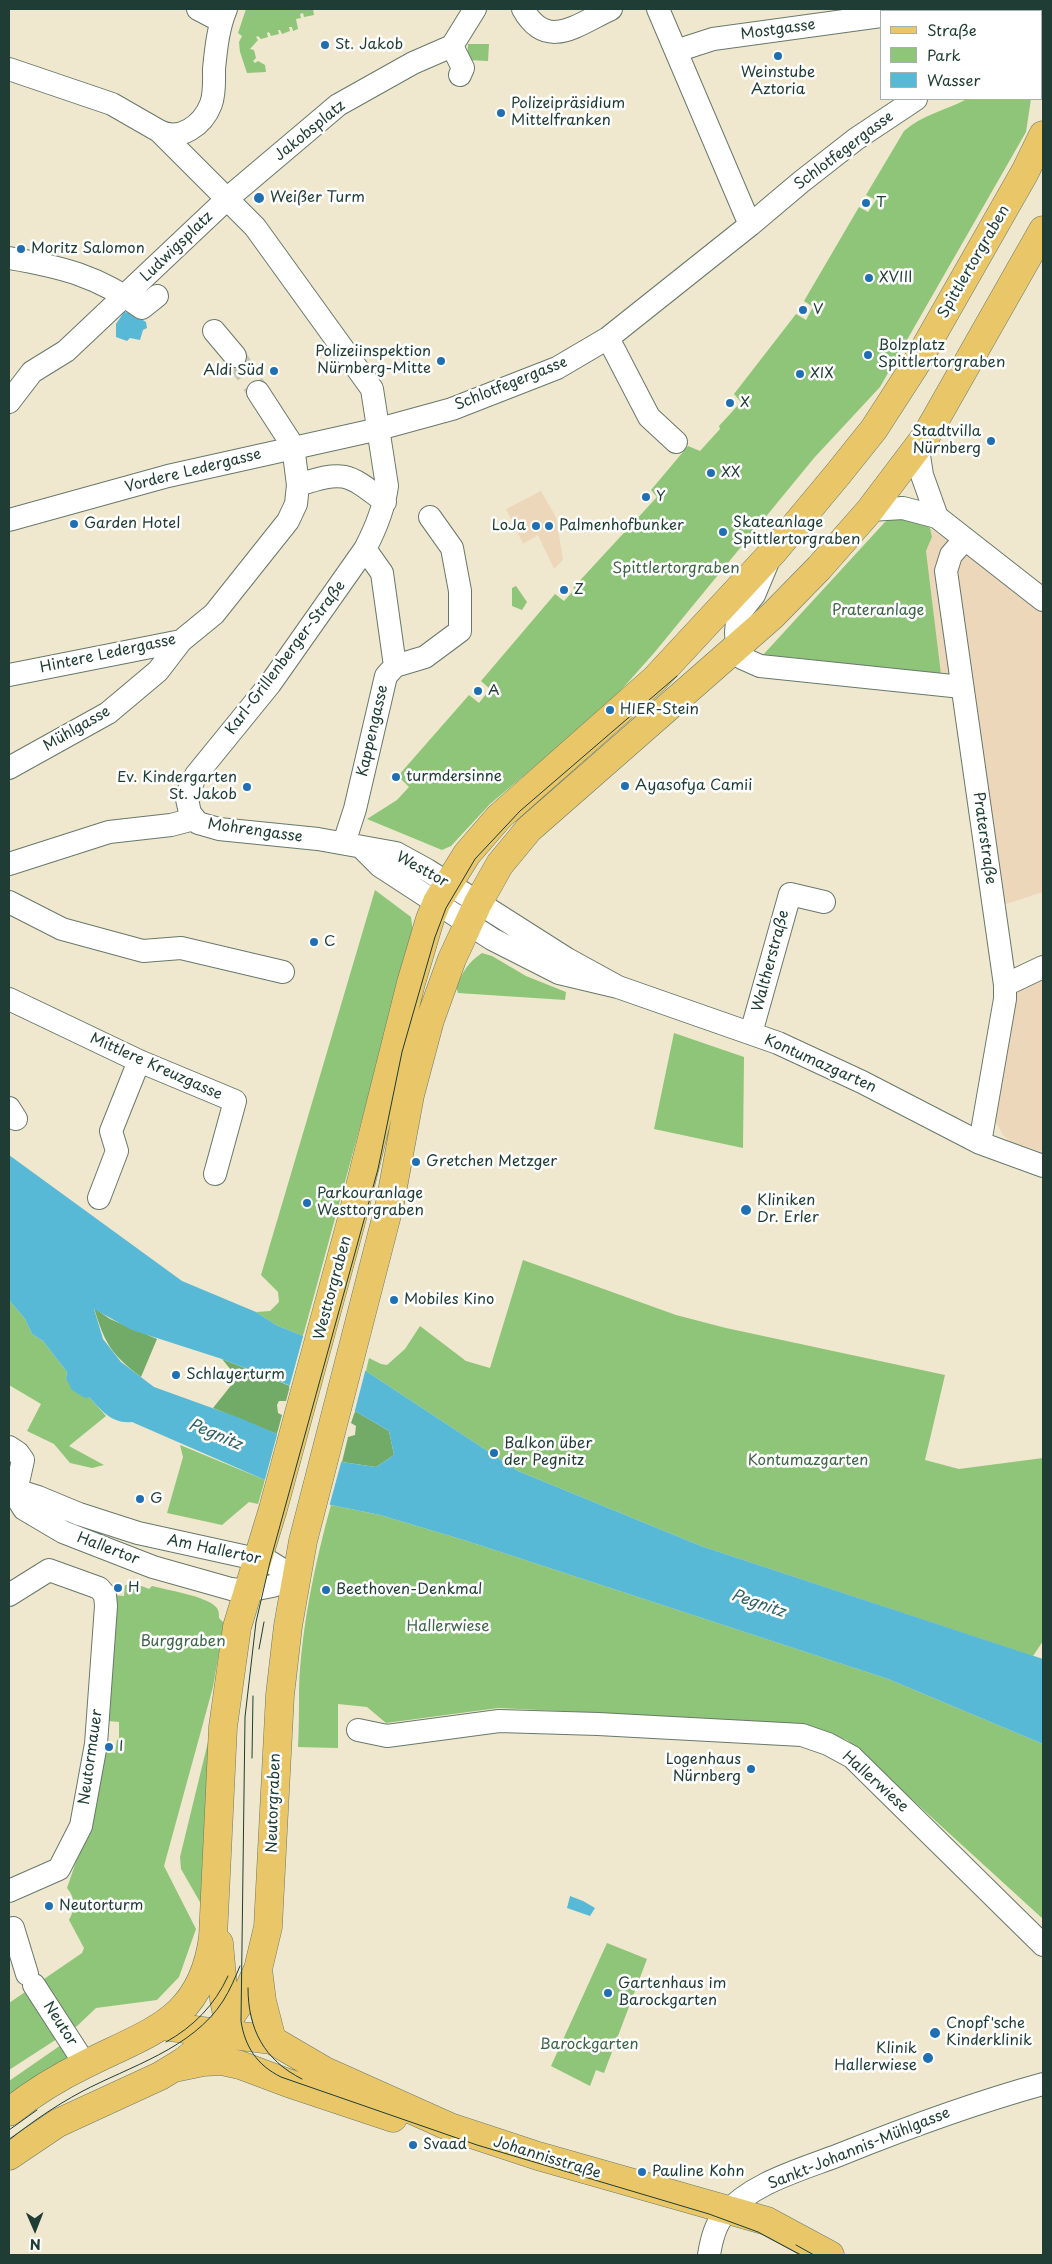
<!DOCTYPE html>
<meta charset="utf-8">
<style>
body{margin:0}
#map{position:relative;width:1052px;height:2264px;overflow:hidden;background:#efe8ce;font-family:"Playpen Sans",sans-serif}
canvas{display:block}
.frame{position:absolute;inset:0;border:10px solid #1f3d34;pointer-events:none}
.legend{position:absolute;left:880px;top:10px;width:162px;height:90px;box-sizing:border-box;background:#fff;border:1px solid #a5b1ae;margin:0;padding:6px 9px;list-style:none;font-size:15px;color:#1f3d34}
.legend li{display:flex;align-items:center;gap:10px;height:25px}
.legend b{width:25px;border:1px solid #a5b1ae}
.north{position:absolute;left:10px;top:2204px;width:50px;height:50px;-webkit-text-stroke:4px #fff;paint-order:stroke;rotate:179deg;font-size:14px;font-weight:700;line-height:20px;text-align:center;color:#1f3d34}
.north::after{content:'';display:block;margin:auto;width:18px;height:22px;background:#1f3d34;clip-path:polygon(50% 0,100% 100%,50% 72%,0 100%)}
</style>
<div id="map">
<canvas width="1052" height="2264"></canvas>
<div class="frame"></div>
<ul class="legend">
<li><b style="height:6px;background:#e9c769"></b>Straße</li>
<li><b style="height:14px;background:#8ec578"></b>Park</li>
<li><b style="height:14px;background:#58b9d7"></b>Wasser</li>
</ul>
<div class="north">N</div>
</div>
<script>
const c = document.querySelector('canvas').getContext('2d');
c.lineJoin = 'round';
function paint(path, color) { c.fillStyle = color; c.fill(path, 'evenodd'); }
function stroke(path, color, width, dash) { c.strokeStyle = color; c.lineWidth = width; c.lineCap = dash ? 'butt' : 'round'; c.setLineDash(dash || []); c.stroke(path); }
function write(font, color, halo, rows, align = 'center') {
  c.font = font + ' "Playpen Sans",sans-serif'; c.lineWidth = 5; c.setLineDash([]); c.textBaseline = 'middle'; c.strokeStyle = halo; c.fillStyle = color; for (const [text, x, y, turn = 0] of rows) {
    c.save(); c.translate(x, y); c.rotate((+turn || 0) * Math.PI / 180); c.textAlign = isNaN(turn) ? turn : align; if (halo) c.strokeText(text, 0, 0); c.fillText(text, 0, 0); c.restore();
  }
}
const built = new Path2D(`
 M 541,491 L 556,517 L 563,560 L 554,569 L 538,535 L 523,544 L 506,509 Z
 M 930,528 L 1043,610 L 1043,892 L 997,907 L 964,679 L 941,674 L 926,551 L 932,537 Z
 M 1043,973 L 1043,1152 L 1011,1142 L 1003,1135 L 995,1121 L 1012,991 Z`);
const green = new Path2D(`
 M 246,9 L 313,9 L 314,15 L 304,17 L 303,13 L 300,14 L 301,18 L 296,19 L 298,29 L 293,31 L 292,27 L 289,27 L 290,31 L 282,34 L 280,30 L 278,30 L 279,34 L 271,36 L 269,32 L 267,33 L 268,37 L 261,39 L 258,36 L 256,37 L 258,40 L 250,49 L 254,50 L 256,58 L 253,61 L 255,63 L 258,61 L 265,65 L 266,72 L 247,73 L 240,52 L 239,42 L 242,36 L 238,33 Z
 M 918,9 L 1026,9 L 1026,11 L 918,11 Z
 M 468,44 L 489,44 L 488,61 L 467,60 Z
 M 967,99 L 1031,99 L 1026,132 L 880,387 L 814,458 L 654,653 L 607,706 L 490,804 L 451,846 L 442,850 L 367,819 L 397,800 L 409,787 L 398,776 L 469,695 L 479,703 L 490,689 L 481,681 L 555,594 L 564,601 L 575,589 L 573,588 L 657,497 L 651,490 L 688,446 L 700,451 L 720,429 L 719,426 L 741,402 L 734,394 L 796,314 L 806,320 L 813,307 L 804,301 L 859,207 L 868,212 L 876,200 L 866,195 L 904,131 C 922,115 946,110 967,99 Z
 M 905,512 L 930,528 L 932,537 L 926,551 L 941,674 L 788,657 L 783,662 L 762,656 L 885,522 Z
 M 516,586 L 527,602 L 522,610 L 512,606 L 512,588 Z
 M 375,890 L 411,917 L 413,932 L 303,1336 L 276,1325 L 256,1312 L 270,1311 L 279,1302 L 278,1292 L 261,1275 Z
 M 482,953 L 492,956 L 526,976 L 566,992 L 565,1000 L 458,993 L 456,987 C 463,972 468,962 482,953 Z
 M 674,1033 L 744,1057 L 743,1148 L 654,1129 Z
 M 523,1260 L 676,1315 L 726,1328 L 945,1375 L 925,1460 L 959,1469 L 1043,1458 L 1043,1641 L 1033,1656 L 701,1546 L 518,1471 L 366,1371 L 369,1358 L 381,1364 L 387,1365 L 405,1349 L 420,1326 L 466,1361 L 490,1368 Z
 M 9,1300 L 25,1319 L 32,1334 L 43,1341 L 67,1372 L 66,1378 L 89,1397 L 106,1416 L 69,1446 L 104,1465 L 92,1468 L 70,1463 L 54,1444 L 27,1431 L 41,1404 L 9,1385 Z
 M 180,1445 L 265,1480 L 258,1504 L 249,1502 L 222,1525 L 167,1513 L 183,1457 Z
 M 331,1505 L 380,1515 L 467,1541 L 888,1679 L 1043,1744 L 1043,1919 L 847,1740 L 809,1726 L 703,1718 L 498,1708 L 386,1723 L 367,1707 L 338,1704 L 338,1748 L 298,1747 C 299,1728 299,1709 299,1690 C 301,1629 315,1563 331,1505 Z
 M 125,1585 L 139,1585 L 149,1589 L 152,1586 C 167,1590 206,1596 216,1607 C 219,1610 219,1614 219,1618 L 224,1623 L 213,1687 L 164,1866 L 196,1929 L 179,1977 L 157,2000 L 96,2008 L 77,2026 L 9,2070 L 9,2003 L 82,1953 L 84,1948 L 69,1920 C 75,1909 76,1899 67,1888 L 93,1812 L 104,1751 L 115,1753 L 117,1740 L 119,1739 L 119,1722 L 108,1721 L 113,1595 L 124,1596 Z
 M 208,1742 L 215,1743 L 208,1916 L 181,1869 L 180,1857 Z
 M 607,1943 L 647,1959 L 604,2073 L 596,2070 L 590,2086 L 551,2066 Z
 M 61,2045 L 67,2056 L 65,2064 L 9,2101 L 9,2081 Z`);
const forest = new Path2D(`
 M 94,1308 L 110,1319 L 157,1339 L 141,1377 C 111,1354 105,1344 94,1308 Z
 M 222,1359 L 290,1386 L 286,1401 L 279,1401 L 277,1405 L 278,1413 L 282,1415 L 277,1434 L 213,1408 L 233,1383 L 231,1370 Z
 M 355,1411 L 389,1431 L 394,1455 L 376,1467 L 342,1462 L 348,1437 L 355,1435 L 356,1426 L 351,1423 Z`);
const water = new Path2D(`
 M 124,312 L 132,313 L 146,322 L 147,328 L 143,330 L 140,340 L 130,338 L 127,341 L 116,337 L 116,324 Z
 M 9,1155 L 182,1281 L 256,1312 L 276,1325 L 303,1336 L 366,1371 L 518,1471 L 701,1546 L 1043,1659 L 1043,1744 L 888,1679 L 467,1541 L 380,1515 L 331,1505 L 265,1480 L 132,1422 C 112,1424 102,1411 89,1397 L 85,1398 L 72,1390 L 66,1378 L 67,1372 L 43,1341 L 32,1334 L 25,1319 L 9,1300 ZM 94,1309 L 132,1330 L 222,1359 L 355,1411 L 389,1431 L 394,1455 L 376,1467 L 342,1462 L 240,1418 L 154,1387 L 121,1362 L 103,1339 Z
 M 570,1896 L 583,1901 L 595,1908 L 590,1916 L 567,1908 Z`);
const pier = new Path2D(`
 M 304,1333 L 366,1368 L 354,1414 L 289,1388 Z
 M 278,1431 L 342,1459 L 329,1507 L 331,1508 L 264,1483 Z`);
const minorTunnel = new Path2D(`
 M 235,356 L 258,392`);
const minor = new Path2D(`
 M 198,9 L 221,21
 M 523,9 C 547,52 578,24 611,9
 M 658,9 L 750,225
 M 452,46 L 463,68 L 460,75
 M 676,51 L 713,39 L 881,16
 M 1041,61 L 1043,60
 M 9,69 L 112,104 L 159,131 L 255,227 L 372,389 L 387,486 C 384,509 376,528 365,549 L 270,684 L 196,775 L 188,792 L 187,799 L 190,813 L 198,823 L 219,829 L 318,839 L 396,853 L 427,870 L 567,959 L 618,987
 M 159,131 C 180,142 203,125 211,104 C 215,93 214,81 214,69 C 216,49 218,28 226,9
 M 9,258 C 62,267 98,276 142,308 L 157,296
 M 214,331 L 235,356
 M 608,338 L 649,417 L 676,442
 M 9,402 L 32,372 L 66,351 L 228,198 L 338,105 L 413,63 L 452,46 L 475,9
 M 918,449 L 922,475 L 937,517
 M 298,485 C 345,470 347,473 385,502
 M 870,510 L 903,508 L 937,517 L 1043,600
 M 9,520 L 168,476 L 379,429 L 452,409 L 557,368 L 608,338 L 750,225 L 801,182 L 856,139 L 916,99
 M 965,539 L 951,555 L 946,571 L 1005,985 L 1005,999 L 980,1143
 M 365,549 L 382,573 L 395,666
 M 767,564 L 754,595 L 742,610 L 737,622 L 736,632 L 737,648 L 742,658 L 760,666 L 962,687
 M 9,675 L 181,641 L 214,614 L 288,521 L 296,504 L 298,485 L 293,446 L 258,392
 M 9,768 L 108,713 L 158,671 L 181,641
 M 344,843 L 355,809 L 386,676 L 395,666 L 425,657 L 460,631 L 460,591 L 452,548 L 430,517
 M 362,848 L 380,866 L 492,939 L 559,973 L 618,987 L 778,1043 L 862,1082 L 980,1143 L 1043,1166
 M 9,864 L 109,832 L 171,825 L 194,819
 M 9,902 L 62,929 L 143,951 L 181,948 L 283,972
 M 1005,985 L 1043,967
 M 9,999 L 139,1061 L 235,1101 L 215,1174
 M 751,1033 L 790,894 L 824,902
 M 9,1108 L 16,1119
 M 99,1198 L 117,1151 L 111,1131 L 139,1061
 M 9,1447 L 18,1453 L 23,1460 L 19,1478 L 9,1493
 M 9,1488 L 38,1497 L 79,1514 L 138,1533 L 270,1562 L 296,1578
 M 12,1490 L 24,1509 L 63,1532 L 153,1567 L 231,1589 L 247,1591 L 272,1586 L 296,1578
 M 9,1595 L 49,1570 L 99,1588 L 105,1595 L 106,1606 L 96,1744 L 81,1826 L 59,1869 L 9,1891
 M 358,1730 L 387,1736 L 499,1721 L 598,1724 L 802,1735 L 828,1744 L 852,1757 L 1043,1945
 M 13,1928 L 27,1974
 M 34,1985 L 85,2064
 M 709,2255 C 711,2242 714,2227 723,2216 C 751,2183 800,2170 839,2155 C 906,2128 974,2103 1043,2084`);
const major = new Path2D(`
 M 219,1943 L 224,1999 L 230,2031
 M 258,1969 L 262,2001 L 272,2040
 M 163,2026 L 272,2040 L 325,2071 L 450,2127 L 538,2156 L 767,2221 L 830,2255
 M 179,2067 L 203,2062 L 222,2061 L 240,2065 L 288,2083 L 393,2118
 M 9,2112 C 33,2093 59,2077 86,2064 C 151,2031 202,2021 213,1937 L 223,1727 L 237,1627 L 273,1509 L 351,1222 L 411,983 L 430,919 L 437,902 L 467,854 L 499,817 L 655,679 L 773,552 L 838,474 L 874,429 L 914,367 L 1025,172 L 1043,135
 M 9,2156 L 58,2123 L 160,2076 L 183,2062 L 208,2042 L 228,2020 L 248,1991 L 258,1969 L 268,1927 L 280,1695 L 288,1626 L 303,1541 L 390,1203 L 410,1095 L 430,1020 L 452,959 L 478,903 L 500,864 L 529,829 L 772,616 L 819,568 L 870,510 L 926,436 L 1043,230`);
const tram = new Path2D(`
 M 677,676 L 520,811 L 475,859 L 446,908 L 435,937 L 402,1052 L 378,1169 L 270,1562 L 256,1622 L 245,1717 L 241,2021 C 245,2047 257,2065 281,2077 L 477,2145 L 709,2214 L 758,2232 L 801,2255
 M 259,1649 L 264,1622
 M 252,1758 L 253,1696
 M 248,1988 C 248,2029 264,2060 302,2079
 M 166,2042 C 193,2027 215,2005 228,1976
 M 9,2130 L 37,2110
 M 9,2140 C 32,2122 55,2106 81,2092 C 130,2066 192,2049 223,2001 C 230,1990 235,1978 240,1966
 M 796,2245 L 814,2255`);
const markers = [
 [325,45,5,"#1f6fb2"],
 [778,56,5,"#1f6fb2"],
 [501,113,5,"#1f6fb2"],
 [259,198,6,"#1f6fb2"],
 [866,203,5,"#1f6fb2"],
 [21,249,5,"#1f6fb2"],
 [869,278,5,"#1f6fb2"],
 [803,310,5,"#1f6fb2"],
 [868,355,5,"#1f6fb2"],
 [441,361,5,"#1f6fb2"],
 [274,371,5,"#1f6fb2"],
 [800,374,5,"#1f6fb2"],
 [730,403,5,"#1f6fb2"],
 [991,441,5,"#1f6fb2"],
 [711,473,5,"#1f6fb2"],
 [646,497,5,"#1f6fb2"],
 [74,524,5,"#1f6fb2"],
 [536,526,5,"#1f6fb2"],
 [549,526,5,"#1f6fb2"],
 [723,532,5,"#1f6fb2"],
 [564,590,5,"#1f6fb2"],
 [478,691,5,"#1f6fb2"],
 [610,710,5,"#1f6fb2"],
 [396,777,5,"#1f6fb2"],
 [625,786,5,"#1f6fb2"],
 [247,787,5,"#1f6fb2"],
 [314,942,5,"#1f6fb2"],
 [416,1162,5,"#1f6fb2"],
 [307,1203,5,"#1f6fb2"],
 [746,1210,6,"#1f6fb2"],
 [394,1300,5,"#1f6fb2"],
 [176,1375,5,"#1f6fb2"],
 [494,1453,5,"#1f6fb2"],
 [140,1499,5,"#1f6fb2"],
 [118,1588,5,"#1f6fb2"],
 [326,1590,5,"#1f6fb2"],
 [109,1747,5,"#1f6fb2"],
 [751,1769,5,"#1f6fb2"],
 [49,1906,5,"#1f6fb2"],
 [608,1993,5,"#1f6fb2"],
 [935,2033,6,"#1f6fb2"],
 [928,2058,6,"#1f6fb2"],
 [413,2145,5,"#1f6fb2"],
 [642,2172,5,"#1f6fb2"]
];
const streetNames = [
 ["Mostgasse",778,30,-8],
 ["Jakobsplatz",310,131,-39],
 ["Schlotfegergasse",844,151,-37],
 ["Ludwigsplatz",177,247,-44],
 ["Spittlertorgraben",974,262,-60],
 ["Schlotfegergasse",511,384,-22],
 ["Vordere Ledergasse",193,471,-14],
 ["Hintere Ledergasse",108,654,-12],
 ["Karl-Grillenberger-Straße",286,658,-53],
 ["Mühlgasse",77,729,-30],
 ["Kappengasse",373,731,-77],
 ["Mohrengasse",255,831,8],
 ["Praterstraße",984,838,82],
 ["Westtor",422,870,29],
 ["Waltherstraße",771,961,-75],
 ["Kontumazgarten",820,1064,24],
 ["Mittlere Kreuzgasse",156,1067,24],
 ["Westtorgraben",333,1288,-75],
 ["Hallertor",108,1549,21],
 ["Am Hallertor",214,1550,12],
 ["Neutormauer",91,1757,-82],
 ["Hallerwiese",875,1782,42],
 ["Neutorgraben",274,1803,-88],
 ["Neutor",60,2024,57],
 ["Sankt-Johannis-Mühlgasse",859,2149,-22],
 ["Johannisstraße",547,2158,17]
];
const poiNames = [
 ["St. Jakob",335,45],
 ["Weinstube",778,73,"center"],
 ["Aztoria",778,90,"center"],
 ["Polizeipräsidium",511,104],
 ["Mittelfranken",511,121],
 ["Weißer Turm",270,198],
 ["T",876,203],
 ["Moritz Salomon",31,249],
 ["XVIII",879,278],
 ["V",813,310],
 ["Bolzplatz",878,346],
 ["Spittlertorgraben",878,363],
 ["Polizeiinspektion",431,352,"right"],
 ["Nürnberg-Mitte",431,369,"right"],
 ["Aldi Süd",264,371,"right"],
 ["XIX",810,374],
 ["X",740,403],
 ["Stadtvilla",981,432,"right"],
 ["Nürnberg",981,449,"right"],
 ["XX",721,473],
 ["Y",656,497],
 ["Skateanlage",733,523],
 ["Spittlertorgraben",733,540],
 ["Garden Hotel",84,524],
 ["LoJa",526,526,"right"],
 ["Palmenhofbunker",559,526],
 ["Z",574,590],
 ["A",488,691],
 ["HIER-Stein",620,710],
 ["turmdersinne",406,777],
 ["Ev. Kindergarten",237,778,"right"],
 ["St. Jakob",237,795,"right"],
 ["Ayasofya Camii",635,786],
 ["C",324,942],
 ["Gretchen Metzger",426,1162],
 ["Parkouranlage",317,1194],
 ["Westtorgraben",317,1211],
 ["Kliniken",757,1201],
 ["Dr. Erler",757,1218],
 ["Mobiles Kino",404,1300],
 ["Schlayerturm",186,1375],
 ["Balkon über",504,1444],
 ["der Pegnitz",504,1461],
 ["G",150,1499],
 ["H",128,1588],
 ["Beethoven-Denkmal",336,1590],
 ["I",119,1747],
 ["Logenhaus",741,1760,"right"],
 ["Nürnberg",741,1777,"right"],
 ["Neutorturm",59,1906],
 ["Gartenhaus im",618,1984],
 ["Barockgarten",618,2001],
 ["Cnopf'sche",946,2024],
 ["Kinderklinik",946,2041],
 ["Klinik",917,2049,"right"],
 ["Hallerwiese",917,2066,"right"],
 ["Svaad",423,2145],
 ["Pauline Kohn",652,2172]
];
const parkNames = [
 ["Spittlertorgraben",676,569],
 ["Prateranlage",878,611],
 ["Kontumazgarten",808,1461],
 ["Hallerwiese",448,1627],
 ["Burggraben",183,1642],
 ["Barockgarten",589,2045]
];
const waterNames = [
 ["Pegnitz",215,1435,23],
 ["Pegnitz",758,1604,19]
];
paint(built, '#edd7ba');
paint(green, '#8ec578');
paint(forest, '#72aa68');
paint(water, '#58b9d7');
paint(pier, '#efe8ce');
stroke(minorTunnel, '#c5c6af', 22, [22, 11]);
stroke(minor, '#68796a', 24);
stroke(major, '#68796a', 29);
stroke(minor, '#fff', 22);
stroke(major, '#e9c769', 28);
stroke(tram, '#1f3d34', 1);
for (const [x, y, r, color] of markers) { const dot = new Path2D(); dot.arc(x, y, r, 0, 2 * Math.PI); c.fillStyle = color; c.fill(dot); stroke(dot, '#fff', 2); }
write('15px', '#1f3d34', '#fff', streetNames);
write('15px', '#1f3d34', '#fff', poiNames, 'left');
write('15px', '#406648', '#fff', parkNames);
write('italic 16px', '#306265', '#fff', waterNames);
</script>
